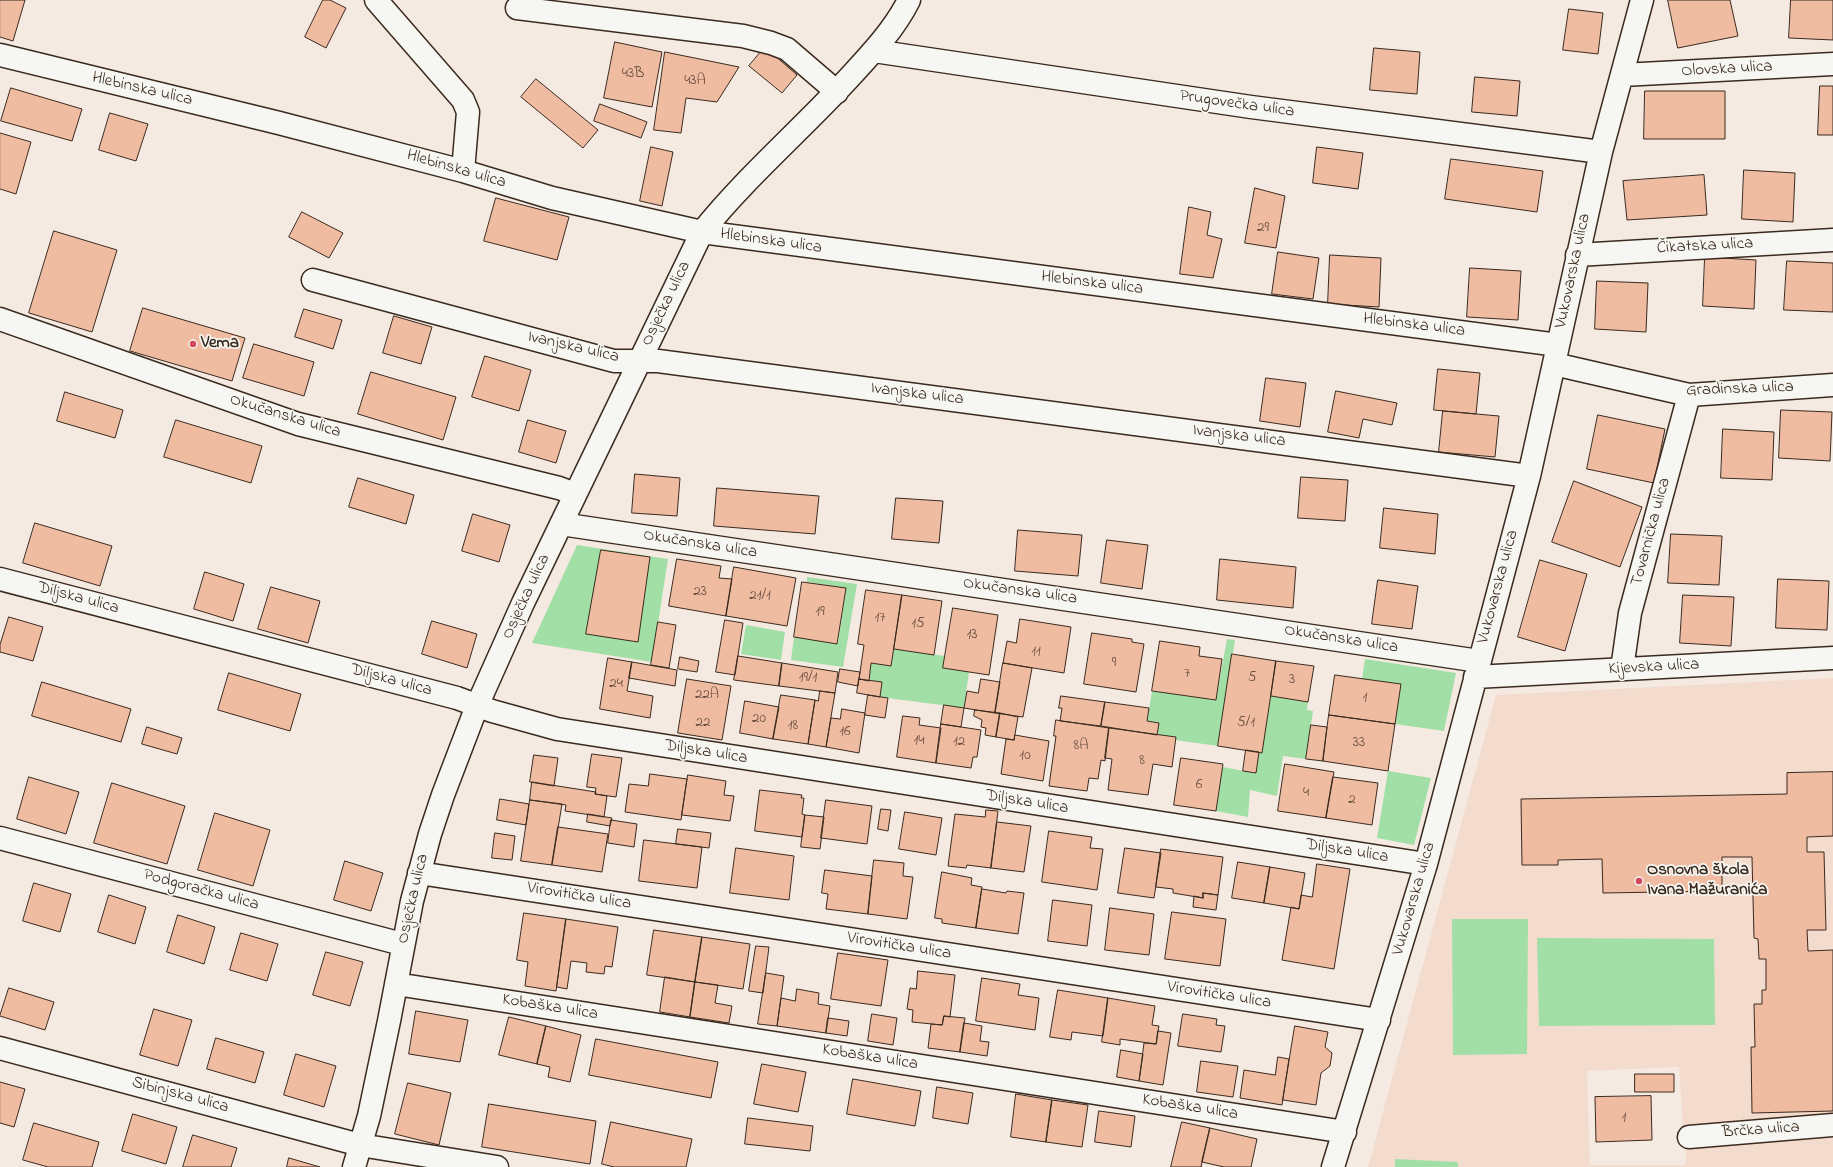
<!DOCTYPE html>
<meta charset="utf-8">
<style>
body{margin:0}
canvas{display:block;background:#f5eae2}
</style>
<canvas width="1833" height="1167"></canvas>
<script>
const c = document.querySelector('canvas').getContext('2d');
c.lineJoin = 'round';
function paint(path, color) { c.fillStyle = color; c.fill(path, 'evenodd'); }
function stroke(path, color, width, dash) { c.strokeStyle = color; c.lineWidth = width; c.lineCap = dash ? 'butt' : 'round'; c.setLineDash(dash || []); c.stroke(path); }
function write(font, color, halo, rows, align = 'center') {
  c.font = font + ' "Indie Flower",sans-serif'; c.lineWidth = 3.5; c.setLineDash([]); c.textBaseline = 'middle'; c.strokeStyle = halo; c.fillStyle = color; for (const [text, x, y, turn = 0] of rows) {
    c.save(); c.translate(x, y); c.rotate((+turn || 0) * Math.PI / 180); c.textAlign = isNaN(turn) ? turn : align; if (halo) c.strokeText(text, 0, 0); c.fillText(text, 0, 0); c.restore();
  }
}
const built = new Path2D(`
 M 1833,678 L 1833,1115 L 1683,1128 L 1679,1067 L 1587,1071 L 1590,1165 L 1685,1165 L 1687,1145 L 1833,1136 L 1833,1167 L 1368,1167 L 1496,695 Z`);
const green = new Path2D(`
 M 577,545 L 668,559 L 652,662 L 532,643 Z
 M 807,577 L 857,584 L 843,667 L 791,660 L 794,637 L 838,643 L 846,588 L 807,582 Z
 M 746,625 L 785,632 L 781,660 L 741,654 Z
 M 1227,639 L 1235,640 L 1218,746 L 1175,740 L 1175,737 L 1157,735 L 1158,723 L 1147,721 L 1152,691 L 1216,700 Z
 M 894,649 L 945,656 L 969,672 L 964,708 L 880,697 L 869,681 L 871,663 L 891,666 Z
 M 1365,659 L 1456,673 L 1444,731 L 1395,724 L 1362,679 Z
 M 1271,696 L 1308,702 L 1307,710 L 1313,711 L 1306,759 L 1283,756 L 1277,796 L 1250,790 L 1248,817 L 1216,811 L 1223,767 L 1255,773 Z
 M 1388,771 L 1431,778 L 1414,845 L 1377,838 Z
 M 1452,919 L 1528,919 L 1527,1054 L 1453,1055 Z
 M 1537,938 L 1714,939 L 1715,1025 L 1539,1026 Z
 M 1395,1159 L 1458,1162 L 1458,1167 L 1395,1167 Z`);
const building = new Path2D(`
 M 0,0 L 25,0 L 13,41 L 0,37 Z
 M 323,0 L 330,0 L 346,8 L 326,48 L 305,37 Z
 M 1668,0 L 1730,0 L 1738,36 L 1678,48 Z
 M 1791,0 L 1833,0 L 1833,40 L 1789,38 Z
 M 1569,9 L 1603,13 L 1598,54 L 1563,50 Z
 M 615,42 L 662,52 L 652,107 L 604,98 Z
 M 765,47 L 797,75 L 782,93 L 749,66 Z
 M 1374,48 L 1420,52 L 1417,94 L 1370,90 Z
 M 665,52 L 739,67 L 717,102 L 686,98 L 681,133 L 654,130 Z
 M 1475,77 L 1520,81 L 1517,116 L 1472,112 Z
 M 536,79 L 598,130 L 583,148 L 521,97 Z
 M 1820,86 L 1833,86 L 1833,135 L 1818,135 Z
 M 11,88 L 82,109 L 72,141 L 1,121 Z
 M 1645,91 L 1725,91 L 1725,139 L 1644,139 Z
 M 600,104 L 647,122 L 641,138 L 594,121 Z
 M 110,113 L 148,124 L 136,161 L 99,150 Z
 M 0,133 L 31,142 L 16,194 L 0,189 Z
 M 651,147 L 673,152 L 662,206 L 640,201 Z
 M 1317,147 L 1363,153 L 1358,189 L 1313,183 Z
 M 1451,159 L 1543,171 L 1537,212 L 1445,199 Z
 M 1744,170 L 1795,173 L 1793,222 L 1742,219 Z
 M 1704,175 L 1707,215 L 1627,220 L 1623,181 Z
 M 1255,188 L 1285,196 L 1276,248 L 1245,243 Z
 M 496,198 L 569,217 L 557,260 L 484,241 Z
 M 1189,207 L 1211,212 L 1207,235 L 1222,239 L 1213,278 L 1180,274 Z
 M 302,212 L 343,233 L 329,258 L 289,237 Z
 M 54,231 L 117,250 L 92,332 L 29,313 Z
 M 1278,252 L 1319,258 L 1313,299 L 1272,294 Z
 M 1330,255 L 1381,258 L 1379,307 L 1328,304 Z
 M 1705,257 L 1756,260 L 1754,309 L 1703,306 Z
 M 1787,261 L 1833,263 L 1833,312 L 1784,310 Z
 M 1470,268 L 1521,271 L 1518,320 L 1467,317 Z
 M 1597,281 L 1648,283 L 1646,332 L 1595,329 Z
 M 143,308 L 245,338 L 232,381 L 130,351 Z
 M 304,309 L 342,320 L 333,349 L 295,337 Z
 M 394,316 L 432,327 L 421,364 L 383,353 Z
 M 254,344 L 314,362 L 304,396 L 243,378 Z
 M 485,356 L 531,370 L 519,411 L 472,397 Z
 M 1438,369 L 1480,373 L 1476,414 L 1434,410 Z
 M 371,372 L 456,397 L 443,440 L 358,414 Z
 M 1266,378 L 1306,383 L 1300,427 L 1260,421 Z
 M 1336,391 L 1397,403 L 1392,425 L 1363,419 L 1359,438 L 1328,432 Z
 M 65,392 L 123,410 L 115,438 L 57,421 Z
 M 1781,410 L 1832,412 L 1830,461 L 1779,458 Z
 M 1443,411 L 1499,416 L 1495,457 L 1439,452 Z
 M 1598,415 L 1665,429 L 1654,483 L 1587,469 Z
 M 176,420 L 262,446 L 251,483 L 164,457 Z
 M 528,420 L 566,431 L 556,463 L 519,452 Z
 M 1723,429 L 1774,432 L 1772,480 L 1721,478 Z
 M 635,474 L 680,478 L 677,516 L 632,513 Z
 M 1301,477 L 1348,480 L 1345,521 L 1298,518 Z
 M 358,478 L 414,495 L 406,524 L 349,507 Z
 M 1574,481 L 1642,507 L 1620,567 L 1552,542 Z
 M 717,488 L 819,496 L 815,534 L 714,526 Z
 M 896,498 L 943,501 L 939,543 L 892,539 Z
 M 1384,508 L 1438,514 L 1435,554 L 1380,548 Z
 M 473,514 L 510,525 L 499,562 L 462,551 Z
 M 35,523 L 112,546 L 100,586 L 23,563 Z
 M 1018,530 L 1082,535 L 1078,576 L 1015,571 Z
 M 1671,534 L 1722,536 L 1719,585 L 1668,583 Z
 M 1107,540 L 1148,545 L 1142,589 L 1101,583 Z
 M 601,550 L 650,557 L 638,642 L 586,634 Z
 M 677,559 L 721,566 L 719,578 L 732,579 L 726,616 L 669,606 Z
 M 1220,559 L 1296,567 L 1293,608 L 1217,600 Z
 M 1540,560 L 1587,574 L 1565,651 L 1518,637 Z
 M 734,567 L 796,578 L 787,626 L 726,616 Z
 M 205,572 L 244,584 L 233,621 L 194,609 Z
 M 1778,579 L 1829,581 L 1827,630 L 1776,628 Z
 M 1378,580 L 1418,586 L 1412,629 L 1372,624 Z
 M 802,582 L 846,588 L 837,644 L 794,637 Z
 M 271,587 L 320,601 L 308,643 L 258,629 Z
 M 866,590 L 902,595 L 891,666 L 871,663 L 869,681 L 859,679 L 864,645 L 858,644 Z
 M 902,595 L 942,601 L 934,655 L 894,649 Z
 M 1683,595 L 1734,597 L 1731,646 L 1680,643 Z
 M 953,608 L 998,615 L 989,675 L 943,668 Z
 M 9,617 L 43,627 L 33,661 L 0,652 L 0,645 Z
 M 1020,619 L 1071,627 L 1064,673 L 1003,663 L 1007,641 L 1016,643 Z
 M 725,620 L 743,623 L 735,675 L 716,672 Z
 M 432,621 L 477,634 L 467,668 L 422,654 Z
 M 658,622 L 676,625 L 669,668 L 651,665 Z
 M 1092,633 L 1132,639 L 1132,642 L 1144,644 L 1136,692 L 1084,684 Z
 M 1160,641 L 1200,647 L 1199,656 L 1222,659 L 1216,700 L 1152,691 Z
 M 1232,654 L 1276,661 L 1262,753 L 1218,746 Z
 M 738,656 L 782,663 L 779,686 L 734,680 Z
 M 680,657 L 699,661 L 697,672 L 678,669 Z
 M 608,658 L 632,662 L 627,691 L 653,696 L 650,718 L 600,709 Z
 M 1276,661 L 1314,666 L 1308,702 L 1271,696 Z
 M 632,662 L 677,670 L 675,686 L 629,678 Z
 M 782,663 L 838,672 L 835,693 L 779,686 Z
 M 1003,663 L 1032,668 L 1023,717 L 995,713 Z
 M 840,669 L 860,672 L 858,686 L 838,682 Z
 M 229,673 L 301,694 L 290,731 L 218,710 Z
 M 1335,675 L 1401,684 L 1395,724 L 1329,715 Z
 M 687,679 L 731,686 L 722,740 L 678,733 Z
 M 859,679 L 882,682 L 880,697 L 857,693 Z
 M 981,679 L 1000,682 L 995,713 L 964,708 L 967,691 L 978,693 Z
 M 42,682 L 131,709 L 121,742 L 32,716 Z
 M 820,691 L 835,693 L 826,747 L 808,744 L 815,700 L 818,701 Z
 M 781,695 L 815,700 L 808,744 L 773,739 Z
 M 868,695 L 888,698 L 885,718 L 865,715 Z
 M 1061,696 L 1105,702 L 1101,726 L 1060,721 L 1062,708 L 1059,708 Z
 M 745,701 L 779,707 L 773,739 L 740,733 Z
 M 1105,702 L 1149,708 L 1147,721 L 1159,723 L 1157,735 L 1101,726 Z
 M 944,705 L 964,708 L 961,727 L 941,724 Z
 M 842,709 L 865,713 L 859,753 L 826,747 L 831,718 L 840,719 Z
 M 975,710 L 1000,713 L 996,737 L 985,735 L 986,728 L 981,727 L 982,720 L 974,716 Z
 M 1000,713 L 1018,717 L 1014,740 L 996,737 Z
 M 1329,715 L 1395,724 L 1388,771 L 1323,761 Z
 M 903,716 L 920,718 L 919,725 L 941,728 L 936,763 L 897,757 Z
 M 1056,720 L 1109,728 L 1105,761 L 1101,760 L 1098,779 L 1089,778 L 1087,791 L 1049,786 L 1056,736 L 1054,736 Z
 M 941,724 L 981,730 L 977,757 L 973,757 L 971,768 L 936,763 Z
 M 1311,725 L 1327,727 L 1323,761 L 1306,759 Z
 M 147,727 L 182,738 L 177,754 L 142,744 Z
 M 1109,728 L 1176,737 L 1172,767 L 1153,764 L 1148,795 L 1108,790 L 1112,759 L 1105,758 Z
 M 1015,735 L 1049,741 L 1043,781 L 1001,774 L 1006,739 L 1014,740 Z
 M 1246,750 L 1259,752 L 1256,773 L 1243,771 Z
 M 592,754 L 622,758 L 616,797 L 595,794 L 596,788 L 587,787 Z
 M 534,755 L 558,758 L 554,786 L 530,782 Z
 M 1181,758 L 1223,764 L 1216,811 L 1174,805 Z
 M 1285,764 L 1334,772 L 1326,818 L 1278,811 Z
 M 1833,772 L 1833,836 L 1807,837 L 1807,852 L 1824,852 L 1826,930 L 1807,930 L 1808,951 L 1833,950 L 1833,1111 L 1752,1113 L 1751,1047 L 1755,1047 L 1754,1004 L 1762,1004 L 1762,990 L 1766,990 L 1766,959 L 1759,959 L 1758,939 L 1754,938 L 1752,857 L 1722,857 L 1722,891 L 1603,893 L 1602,859 L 1558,860 L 1558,865 L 1522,865 L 1521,799 L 1787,794 L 1787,773 Z
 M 650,774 L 687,779 L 681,820 L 625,812 L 629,784 L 648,786 Z
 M 688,775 L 726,781 L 724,795 L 734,796 L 730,821 L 682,815 Z
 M 29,777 L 79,792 L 66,834 L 17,819 Z
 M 1333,777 L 1378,783 L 1372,825 L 1326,818 Z
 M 532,782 L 596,792 L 595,794 L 607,796 L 604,817 L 565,811 L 566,805 L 530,800 Z
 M 112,783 L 185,806 L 167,864 L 94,843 Z
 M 760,790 L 802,795 L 801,798 L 804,798 L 802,814 L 805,815 L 802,837 L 755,831 Z
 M 500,799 L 529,804 L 526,825 L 497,820 Z
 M 530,800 L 562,804 L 552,865 L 521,861 Z
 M 826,800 L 872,806 L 867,844 L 821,838 Z
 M 881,809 L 891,810 L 888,831 L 878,829 Z
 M 986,810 L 998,811 L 991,868 L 967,865 L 966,868 L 948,866 L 955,814 L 985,817 Z
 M 905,812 L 942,818 L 936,855 L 899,849 Z
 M 215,813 L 270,830 L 253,886 L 198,870 Z
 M 588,814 L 612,818 L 610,826 L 587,822 Z
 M 805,815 L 824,817 L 820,849 L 801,847 Z
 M 611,820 L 637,824 L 634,847 L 608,843 Z
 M 997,822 L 1031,826 L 1024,872 L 991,868 Z
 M 558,827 L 608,834 L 602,872 L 552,865 Z
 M 678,829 L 711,833 L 709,848 L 676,844 Z
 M 1049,831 L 1092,837 L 1090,848 L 1103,849 L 1097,890 L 1042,882 Z
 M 495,833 L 515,836 L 512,860 L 492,858 Z
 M 644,840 L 702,847 L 697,888 L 639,881 Z
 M 736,848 L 794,856 L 789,900 L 730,893 Z
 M 1125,848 L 1161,853 L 1154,898 L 1118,893 Z
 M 1161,849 L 1223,857 L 1218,895 L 1203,893 L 1203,898 L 1173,893 L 1173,889 L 1156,887 Z
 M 874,860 L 904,863 L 903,876 L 913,877 L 907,919 L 868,914 Z
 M 345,861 L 383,873 L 371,911 L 334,900 Z
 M 1238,862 L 1270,867 L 1264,903 L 1232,898 Z
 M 1317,864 L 1350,869 L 1334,969 L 1282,960 L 1291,907 L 1299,909 L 1301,895 L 1312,897 Z
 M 1270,867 L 1305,873 L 1299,909 L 1264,903 Z
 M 825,870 L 872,876 L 868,914 L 826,909 L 828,894 L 822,893 Z
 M 942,872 L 972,878 L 971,885 L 982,887 L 976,928 L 942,923 L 942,919 L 935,918 Z
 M 34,883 L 71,894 L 60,932 L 23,921 Z
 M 982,889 L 1006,893 L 1007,891 L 1024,893 L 1018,934 L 976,928 Z
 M 1203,893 L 1218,895 L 1216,910 L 1193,907 L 1194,896 L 1203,898 Z
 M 109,895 L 146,907 L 135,944 L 98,932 Z
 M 1053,900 L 1092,905 L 1087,946 L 1048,941 Z
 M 1110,908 L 1154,914 L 1149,955 L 1105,950 Z
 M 1172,912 L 1226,919 L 1220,966 L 1165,959 Z
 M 524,913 L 566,919 L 556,991 L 525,986 L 528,962 L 517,960 Z
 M 178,915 L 215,927 L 204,964 L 167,952 Z
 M 566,919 L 618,927 L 612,967 L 605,966 L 604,974 L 586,972 L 587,963 L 571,961 L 567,989 L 557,987 Z
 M 654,930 L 702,937 L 695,982 L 647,975 Z
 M 241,933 L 278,944 L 267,981 L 230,970 Z
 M 702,937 L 750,944 L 743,989 L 695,982 Z
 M 756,946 L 769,947 L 763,993 L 749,991 Z
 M 326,952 L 363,962 L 350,1006 L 313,995 Z
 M 838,953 L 888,960 L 881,1006 L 831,999 Z
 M 918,971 L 955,975 L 950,1017 L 944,1016 L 942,1025 L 912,1022 L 913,1010 L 907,1009 L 910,988 L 916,989 Z
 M 766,973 L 784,976 L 777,1026 L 758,1024 Z
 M 665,977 L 695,982 L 690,1017 L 660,1012 Z
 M 982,978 L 1020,984 L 1018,995 L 1039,998 L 1035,1030 L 976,1021 Z
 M 695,982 L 718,985 L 715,1003 L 732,1006 L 729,1023 L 690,1017 Z
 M 9,988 L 54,1002 L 45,1030 L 0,1016 Z
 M 797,989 L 819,993 L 818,1004 L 830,1006 L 826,1033 L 777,1026 L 781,998 L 795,1001 Z
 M 1058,990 L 1108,998 L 1103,1036 L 1072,1032 L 1071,1040 L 1050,1037 Z
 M 1108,998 L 1155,1006 L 1152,1025 L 1159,1026 L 1156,1044 L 1120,1039 L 1120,1045 L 1102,1042 Z
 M 154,1009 L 192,1020 L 178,1066 L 140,1055 Z
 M 416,1011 L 468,1020 L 460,1062 L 409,1054 Z
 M 872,1014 L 897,1018 L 893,1045 L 868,1041 Z
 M 1183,1014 L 1217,1019 L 1216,1025 L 1225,1026 L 1221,1052 L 1178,1046 Z
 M 944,1016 L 965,1018 L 960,1052 L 928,1048 L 931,1024 L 942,1025 Z
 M 509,1017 L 546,1026 L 537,1064 L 499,1055 Z
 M 828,1018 L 849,1021 L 847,1036 L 826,1033 Z
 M 964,1023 L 982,1026 L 980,1041 L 989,1042 L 987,1056 L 960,1052 Z
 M 546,1026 L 581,1035 L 570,1082 L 548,1077 L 550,1067 L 537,1064 Z
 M 1295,1026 L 1328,1032 L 1325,1047 L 1332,1053 L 1330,1066 L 1321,1073 L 1316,1105 L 1283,1100 Z
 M 1158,1031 L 1171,1033 L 1163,1085 L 1139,1081 L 1144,1043 L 1156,1044 Z
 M 216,1038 L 264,1052 L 255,1083 L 207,1069 Z
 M 596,1039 L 718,1062 L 711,1098 L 589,1075 Z
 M 1121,1050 L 1143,1054 L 1139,1081 L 1117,1077 Z
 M 296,1054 L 336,1066 L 324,1107 L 284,1095 Z
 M 1278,1057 L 1289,1059 L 1282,1105 L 1240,1098 L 1244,1070 L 1275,1075 Z
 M 1201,1061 L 1238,1066 L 1233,1097 L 1197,1092 Z
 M 762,1064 L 806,1072 L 798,1112 L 754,1104 Z
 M 1635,1074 L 1674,1074 L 1674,1092 L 1635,1092 Z
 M 853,1079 L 921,1091 L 915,1126 L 847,1114 Z
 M 0,1082 L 25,1089 L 14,1127 L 0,1123 Z
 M 408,1083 L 451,1093 L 439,1145 L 395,1134 Z
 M 937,1087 L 973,1093 L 968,1124 L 933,1118 Z
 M 1016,1094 L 1052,1100 L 1046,1142 L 1011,1137 Z
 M 1651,1096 L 1652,1140 L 1596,1142 L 1595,1097 Z
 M 1052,1100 L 1088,1105 L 1082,1147 L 1046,1142 Z
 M 489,1104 L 596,1121 L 590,1164 L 482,1147 Z
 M 1099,1111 L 1135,1116 L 1131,1147 L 1095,1142 Z
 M 133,1114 L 177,1127 L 166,1164 L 122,1151 Z
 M 748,1118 L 813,1126 L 810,1151 L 745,1144 Z
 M 611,1122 L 692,1139 L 686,1167 L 614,1167 L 602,1164 Z
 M 1182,1122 L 1210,1128 L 1201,1167 L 1171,1167 Z
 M 34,1123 L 99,1142 L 92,1167 L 48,1167 L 23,1160 Z
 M 1210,1128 L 1257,1139 L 1251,1167 L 1224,1167 L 1202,1162 Z
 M 193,1135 L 237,1148 L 231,1167 L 183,1167 Z
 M 289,1158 L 320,1167 L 287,1167 Z`);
const minor = new Path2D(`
 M 376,0 L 463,100 L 468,112 L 463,171
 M 517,8 L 743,36 L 771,43 L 787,49 L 837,92
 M 874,51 L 1251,107 L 1601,152
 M 0,55 L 279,123 L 463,171 L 552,198 L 702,232 L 1558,345
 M 1622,75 L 1833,64
 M 1577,255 L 1833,240
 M 313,280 L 614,361 L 658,361 L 1529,476
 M 0,319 L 298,424 L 559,488 L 575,494
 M 1554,364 L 1689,395 L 1833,385
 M 561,524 L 1479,661
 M 0,579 L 457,698 L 492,711 L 557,729 L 1426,864
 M 1622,669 L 1630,613 L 1689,395
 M 1475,677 L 1833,658
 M 0,838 L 402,944
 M 419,873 L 1379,1020
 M 396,984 L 1345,1132
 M 0,1048 L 360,1145 L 497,1167
 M 1689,1137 L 1833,1125
 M 354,1167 L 369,1116 L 389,1021 L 412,901 L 430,834 L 443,795 L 477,706 L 523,603 L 702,232 C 746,177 800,131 848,79 C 871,54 894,30 909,0
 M 1333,1167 L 1426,864 L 1529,476 L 1601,152 L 1642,0`);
const markers = [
 [193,344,4,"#d1495b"],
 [1639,881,4,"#d1495b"]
];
const numberNames = [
 ["43B",633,75],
 ["43A",695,82],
 ["29",1263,229],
 ["23",700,593],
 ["21/1",760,597],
 ["19",820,613],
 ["17",880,619],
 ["15",918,625],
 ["13",972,636],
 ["11",1036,653],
 ["9",1114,664],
 ["7",1187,675],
 ["19/1",808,679],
 ["5",1252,679],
 ["3",1292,681],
 ["24",616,685],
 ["22A",707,696],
 ["1",1365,699],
 ["20",759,720],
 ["22",703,724],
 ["5/1",1246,724],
 ["18",793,727],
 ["16",845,733],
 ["14",919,742],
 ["12",959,743],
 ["33",1359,744],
 ["8A",1081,747],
 ["10",1025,757],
 ["8",1142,762],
 ["6",1199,786],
 ["4",1306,794],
 ["2",1352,801],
 ["1",1624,1119]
];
const streetNames = [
 ["Olovska ulica",1727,70,-3],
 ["Hlebinska ulica",142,90,13],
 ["Prugovečka ulica",1237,105,8],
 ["Hlebinska ulica",456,170,16],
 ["Hlebinska ulica",771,242,8],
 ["Čikatska ulica",1705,247,-3],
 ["Vukovarska ulica",1574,271,-78],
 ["Hlebinska ulica",1092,284,7],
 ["Osječka ulica",667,304,-64],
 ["Hlebinska ulica",1414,326,7],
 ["Ivanjska ulica",573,348,13],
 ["Gradinska ulica",1740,390,-2],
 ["Ivanjska ulica",917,395,7],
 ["Okučanska ulica",285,417,17],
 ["Ivanjska ulica",1239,437,7],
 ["Tovarnička ulica",1652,532,-75],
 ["Okučanska ulica",700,545,9],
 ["Vukovarska ulica",1499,587,-75],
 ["Okučanska ulica",1020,592,8],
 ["Osječka ulica",527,597,-65],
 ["Diljska ulica",78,599,15],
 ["Okučanska ulica",1341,640,9],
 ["Kijevska ulica",1654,668,-3],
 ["Diljska ulica",391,681,15],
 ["Diljska ulica",706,753,9],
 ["Diljska ulica",1027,803,9],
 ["Diljska ulica",1347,852,9],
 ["Podgoračka ulica",201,891,15],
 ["Virovitička ulica",579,897,9],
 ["Osječka ulica",414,899,-77],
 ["Vukovarska ulica",1415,899,-74],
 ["Virovitička ulica",899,947,9],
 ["Virovitička ulica",1219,996,9],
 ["Kobaška ulica",550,1008,9],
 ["Kobaška ulica",870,1058,9],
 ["Sibinjska ulica",180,1096,15],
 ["Kobaška ulica",1190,1108,9],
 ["Brčka ulica",1761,1131,-4]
];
const poiNames = [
 ["Vema",201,344],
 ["Osnovna škola",1647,871],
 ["Ivana Mažuranića",1647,891]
];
paint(built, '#f3dcce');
paint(green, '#a2dfa6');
paint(building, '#efbba1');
stroke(building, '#3b2a1e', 1);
stroke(minor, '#3b2a1e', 25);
stroke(minor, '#f6f6f2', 22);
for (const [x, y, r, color] of markers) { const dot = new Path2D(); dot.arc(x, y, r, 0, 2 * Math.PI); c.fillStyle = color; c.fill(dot); stroke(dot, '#f6f6f2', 1.5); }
write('15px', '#684e3f', null, numberNames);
write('17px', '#3b2a1e', '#f6f6f2', streetNames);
write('bold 17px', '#3b2a1e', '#f6f6f2', poiNames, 'left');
</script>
